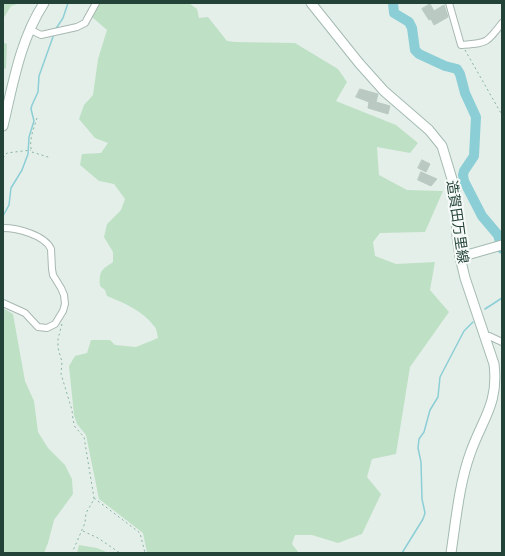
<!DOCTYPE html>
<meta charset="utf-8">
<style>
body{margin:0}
#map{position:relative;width:505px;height:556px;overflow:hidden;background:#e5efea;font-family:Montserrat,sans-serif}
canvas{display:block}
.frame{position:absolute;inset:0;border:4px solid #234238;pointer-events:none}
</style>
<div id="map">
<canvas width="505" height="556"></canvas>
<div class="frame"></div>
</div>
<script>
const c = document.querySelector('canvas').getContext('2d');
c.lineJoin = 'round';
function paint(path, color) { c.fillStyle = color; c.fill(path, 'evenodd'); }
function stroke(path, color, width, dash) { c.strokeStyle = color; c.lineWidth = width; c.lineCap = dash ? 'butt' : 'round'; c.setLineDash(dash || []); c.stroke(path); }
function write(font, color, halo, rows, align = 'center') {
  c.font = font + ' Montserrat,"Noto Sans JP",sans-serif'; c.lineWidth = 4; c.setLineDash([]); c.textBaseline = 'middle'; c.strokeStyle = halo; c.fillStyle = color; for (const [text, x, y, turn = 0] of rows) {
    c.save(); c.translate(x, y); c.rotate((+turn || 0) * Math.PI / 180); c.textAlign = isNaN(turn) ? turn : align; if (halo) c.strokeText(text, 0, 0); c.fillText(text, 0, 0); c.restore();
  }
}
const green = new Path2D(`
 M 3,3 L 20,3 L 11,6 L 3,19 Z
 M 99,3 L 189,3 L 197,9 L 199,18 L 208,17 L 227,41 L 236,42 L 295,43 L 338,69 L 347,82 L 336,101 L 396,125 L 418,143 L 410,153 L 377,147 L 379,175 L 407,190 L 443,191 L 425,232 L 380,233 L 373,242 L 375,256 L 396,264 L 435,262 L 430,290 L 449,312 L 410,367 L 396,454 L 372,459 L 367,477 L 381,494 L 362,534 L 338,543 L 312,535 L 295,535 L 292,544 L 299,553 L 147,553 L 143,533 L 99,499 L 86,435 L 77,424 L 74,415 L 69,366 L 75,356 L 87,353 L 91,340 L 110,340 L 115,345 L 136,347 L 158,338 C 157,334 157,329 154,326 C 143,311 124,303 107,296 L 105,290 L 100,286 C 99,271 101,270 113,262 L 113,252 L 104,237 L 107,224 L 121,210 L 125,199 L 114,184 L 99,181 L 80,165 L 82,154 L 101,153 L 108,143 L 95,138 L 79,119 L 84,105 L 93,95 L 98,59 L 107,30 L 92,17 Z
 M 3,42 L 7,44 L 6,68 L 3,70 Z
 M 3,308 L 13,314 L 25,381 L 34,401 L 38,432 L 48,448 L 65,465 L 72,479 L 73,494 L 54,520 L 48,543 L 44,553 L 3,553 Z
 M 79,545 L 97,548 L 109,553 L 77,553 Z`);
const stream = new Path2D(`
 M 55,30 L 63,18 L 68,3
 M 3,216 L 9,205 L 11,188 L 22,170 L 28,154 L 29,137 L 34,121 L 31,109 L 32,105 L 38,92 L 39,76 L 54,34
 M 485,309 L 502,298
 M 402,553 L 423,519 L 425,513 L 422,499 L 421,462 L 418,448 L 419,439 L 424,432 L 430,410 L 438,397 L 440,377 L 464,331 L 473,322`);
const river = new Path2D(`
 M 393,3 L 394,13 L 409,22 L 412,28 L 415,50 L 419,54 L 445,66 L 457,69 L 460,74 L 465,93 L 476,117 L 474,156 L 464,171 L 463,175 L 464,181 L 482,216 L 498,235 L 502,249`);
const building = new Path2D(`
 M 430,4 L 434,11 L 444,5 L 448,17 L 434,25 L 431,19 L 429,20 L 422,9 Z
 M 360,89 L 378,94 L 376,102 L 390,106 L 388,114 L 368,108 L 369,102 L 356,97 Z
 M 422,160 L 430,164 L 426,172 L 418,168 Z
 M 421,172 L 437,179 L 431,186 L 418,180 Z`);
const path = new Path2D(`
 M 465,50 L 502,115
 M 3,82 L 4,87
 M 37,118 C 34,128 28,141 32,152 L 51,158
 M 3,158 L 7,153 L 31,150
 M 62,324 L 58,339 L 58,348 L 62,362 L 61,374 L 72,410 L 73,420 L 75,427 L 84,437 L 94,498 L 93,501 L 86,513 L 85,523 L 72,553
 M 94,498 L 140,533 L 145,553
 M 83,531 L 98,538 L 120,553`);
const street = new Path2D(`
 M 449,3 L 461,45 C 487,43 486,44 502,23
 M 29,29 L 41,35 L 77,27 L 85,23 L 96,3
 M 3,228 C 17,228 45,235 51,249 L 52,269 L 53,275 L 61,288 L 64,295 L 65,304 L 63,311 L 55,324 L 47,328 L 38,327 L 25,313 L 3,303
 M 485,336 L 489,336 L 502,342`);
const secondary = new Path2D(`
 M 311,3 L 359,63 L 384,91 L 429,130 L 442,146 L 455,189 L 457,236 L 460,257 L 465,278 L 494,364 C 499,404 482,419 470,454 C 459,485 456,520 451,553
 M 3,126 C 13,84 20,40 44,3
 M 460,257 L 502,245`);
const streetNames = [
 ["造賀田万里線",457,222,82]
];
paint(green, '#bee0c5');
stroke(stream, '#8cced5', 1.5);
stroke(river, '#8cced5', 10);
paint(building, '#bacac3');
stroke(building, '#b7c9c1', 1);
stroke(street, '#a7b8b1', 8);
stroke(secondary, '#a3bbb1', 11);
stroke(path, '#85b3a2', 1, [2, 3]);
stroke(street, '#fff', 6);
stroke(secondary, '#fff', 9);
write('14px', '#234238', '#f6fbf8', streetNames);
</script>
